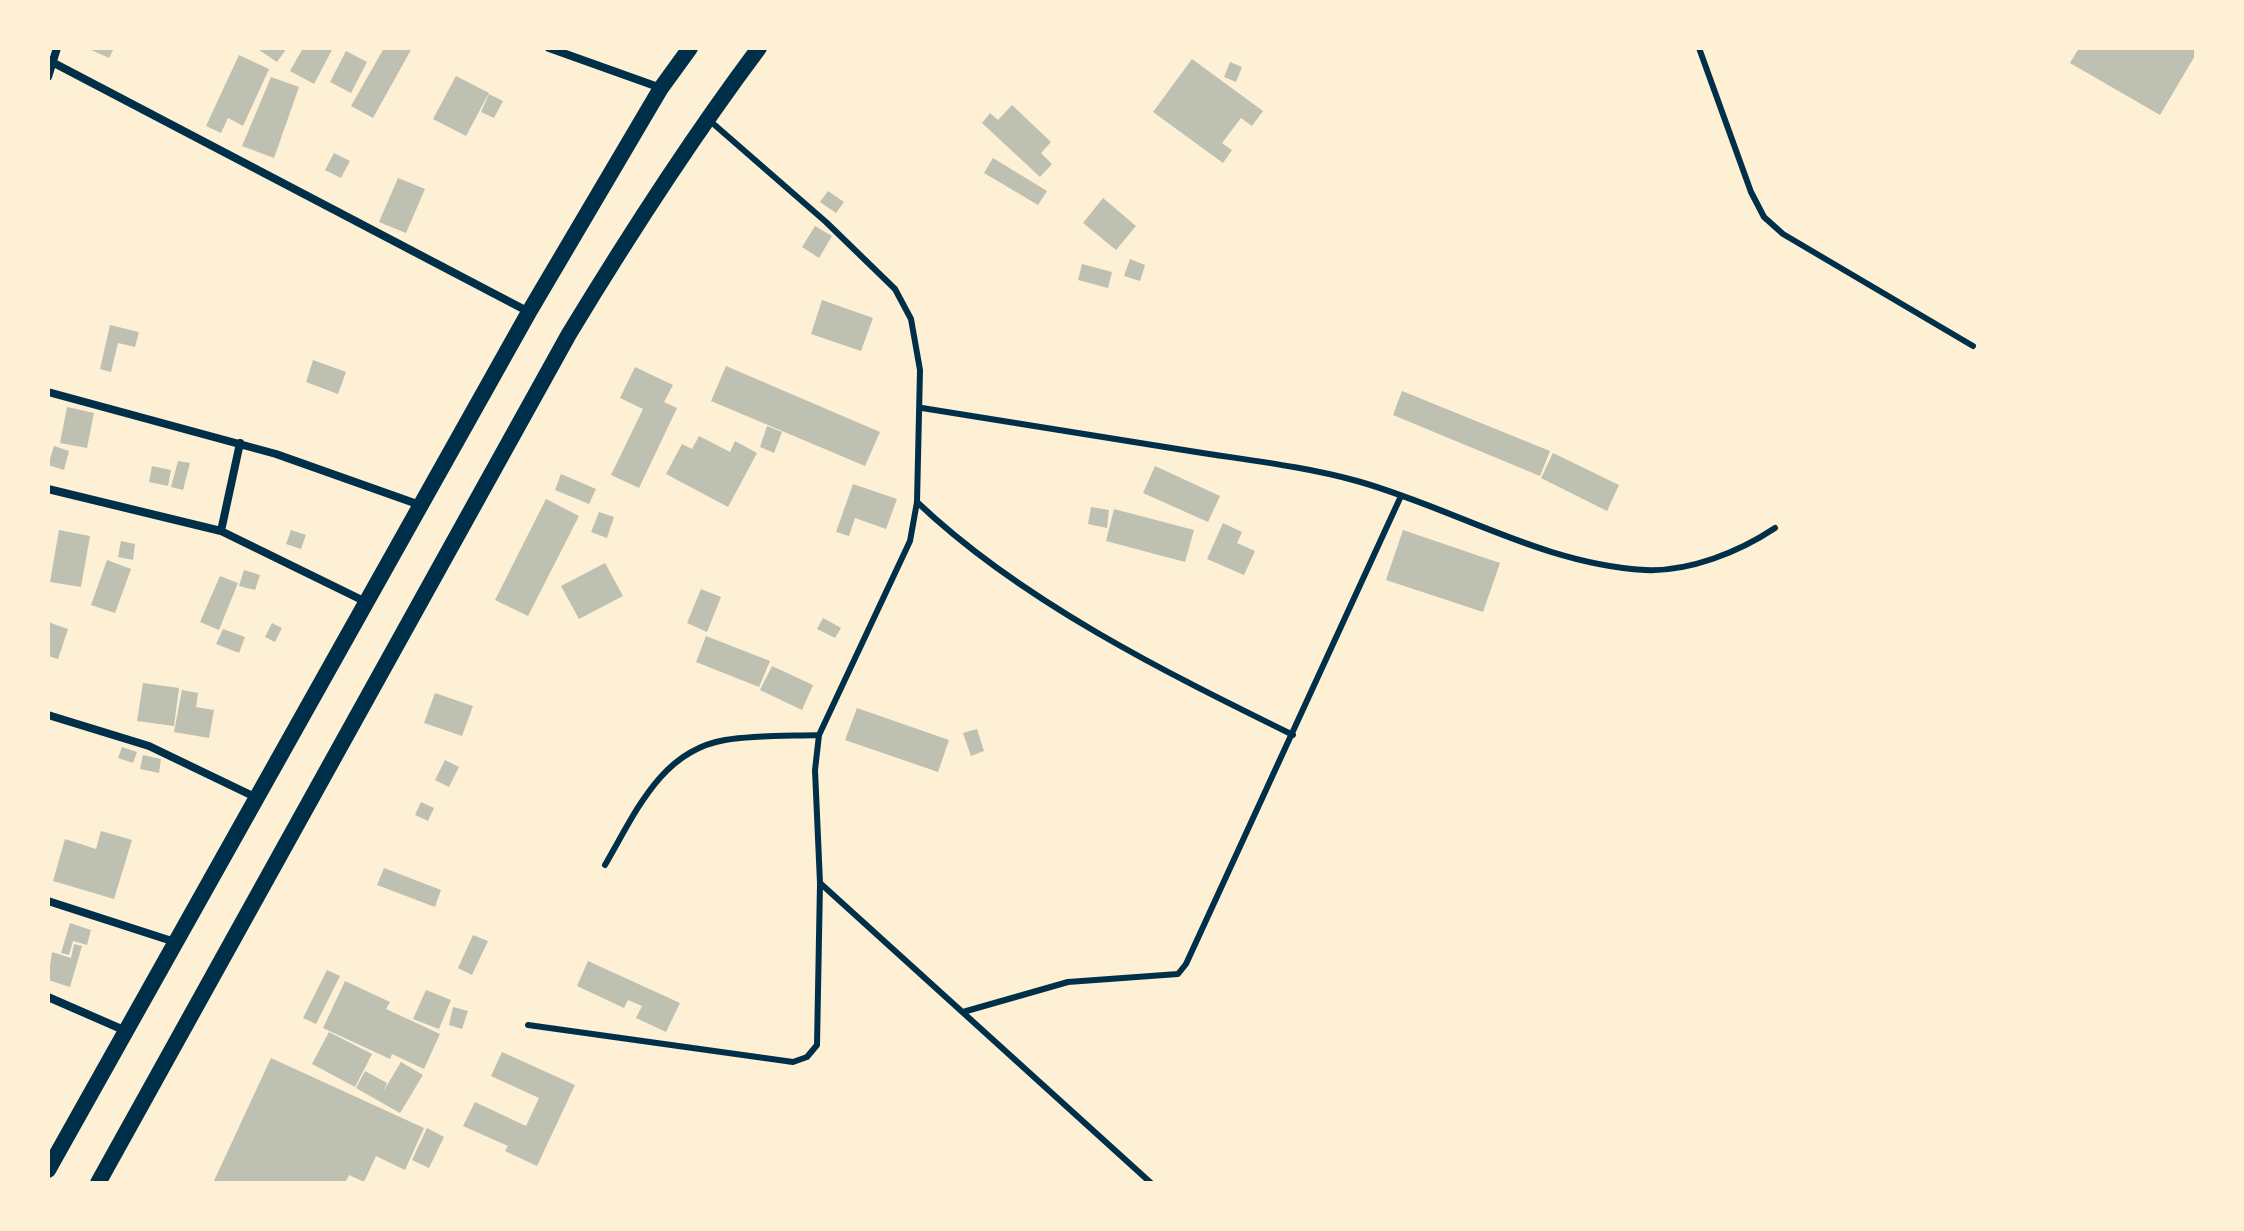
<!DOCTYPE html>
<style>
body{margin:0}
#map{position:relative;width:2244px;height:1231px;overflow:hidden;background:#fdf0d5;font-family:"PT Serif",serif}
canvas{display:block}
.frame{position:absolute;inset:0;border:50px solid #fdf0d5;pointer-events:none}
</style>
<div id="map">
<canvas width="2244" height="1231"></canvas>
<div class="frame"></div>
</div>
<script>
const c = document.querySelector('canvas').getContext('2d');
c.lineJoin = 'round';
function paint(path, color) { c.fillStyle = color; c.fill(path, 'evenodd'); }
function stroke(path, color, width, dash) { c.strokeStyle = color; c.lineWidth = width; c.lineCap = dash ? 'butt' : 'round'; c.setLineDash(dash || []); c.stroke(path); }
const building = new Path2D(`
 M 87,48 L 114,48 L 109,58 Z
 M 256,48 L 287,48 L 277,62 Z
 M 303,48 L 333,48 L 314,84 L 290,71 Z
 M 384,48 L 412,48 L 373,118 L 351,106 Z
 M 2079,48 L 2196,48 L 2196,54 L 2160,115 L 2070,63 Z
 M 346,51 L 367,62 L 351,93 L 330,82 Z
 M 239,55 L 269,69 L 243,126 L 228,118 L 221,133 L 206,126 Z
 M 1192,59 L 1263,111 L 1252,126 L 1241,118 L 1222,143 L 1232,150 L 1223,163 L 1153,112 Z
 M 1230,62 L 1242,67 L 1236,82 L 1224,77 Z
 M 456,76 L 489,93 L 466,136 L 433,119 Z
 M 271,77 L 299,87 L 274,158 L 242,146 Z
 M 489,94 L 503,101 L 494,118 L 481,112 Z
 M 1012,105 L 1051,142 L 1041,153 L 1052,164 L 1040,177 L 982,123 L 990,113 L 998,120 Z
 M 334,153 L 350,161 L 341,178 L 325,170 Z
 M 993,158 L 1047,191 L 1038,205 L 984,173 Z
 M 398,178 L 425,189 L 406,233 L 379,222 Z
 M 828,191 L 844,202 L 836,213 L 820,202 Z
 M 1103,198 L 1136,226 L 1116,250 L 1083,223 Z
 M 815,226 L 832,236 L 819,258 L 802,247 Z
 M 1130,259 L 1145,265 L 1140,281 L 1124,276 Z
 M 1082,264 L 1112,272 L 1108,288 L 1078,280 Z
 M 822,300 L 873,318 L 861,351 L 811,334 Z
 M 110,325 L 139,332 L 135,347 L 118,343 L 111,372 L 100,369 Z
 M 313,360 L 346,372 L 338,394 L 306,382 Z
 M 726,366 L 880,432 L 865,466 L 711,401 Z
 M 635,367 L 673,385 L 664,402 L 677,408 L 639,488 L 611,475 L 643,409 L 620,398 Z
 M 1402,391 L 1550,451 L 1540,476 L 1393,415 Z
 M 67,407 L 94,413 L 87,448 L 60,443 Z
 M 767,426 L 782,432 L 774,453 L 760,447 Z
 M 699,436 L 730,452 L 735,441 L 757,453 L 728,507 L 666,474 L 682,444 L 692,449 Z
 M 54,446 L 69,451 L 64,470 L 48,465 Z
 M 1553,453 L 1619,485 L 1607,511 L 1541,478 Z
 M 178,461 L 190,463 L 183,490 L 171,487 Z
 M 152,466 L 171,470 L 168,486 L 149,482 Z
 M 1155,466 L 1220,496 L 1208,522 L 1143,493 Z
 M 561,474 L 596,489 L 589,504 L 555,490 Z
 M 853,484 L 897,499 L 886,529 L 855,518 L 849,536 L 836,532 Z
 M 546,499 L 579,516 L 528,616 L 495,600 Z
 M 1091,507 L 1109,510 L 1107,528 L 1088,524 Z
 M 1114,509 L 1194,530 L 1185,562 L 1106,541 Z
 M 599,512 L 614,517 L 607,538 L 591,532 Z
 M 1223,523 L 1242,532 L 1237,543 L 1255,551 L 1244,575 L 1207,559 Z
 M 59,530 L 90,536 L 81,587 L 50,582 Z
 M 291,530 L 306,535 L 301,549 L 286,544 Z
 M 1403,530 L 1500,563 L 1483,612 L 1386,580 Z
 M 121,541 L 135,544 L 133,560 L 118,557 Z
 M 107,560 L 131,569 L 115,613 L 91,605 Z
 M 605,563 L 623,596 L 579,619 L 561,586 Z
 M 244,570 L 260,575 L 255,590 L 239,586 Z
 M 220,576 L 238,583 L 219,630 L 200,622 Z
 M 701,589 L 721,597 L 707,632 L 687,623 Z
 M 823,618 L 841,628 L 835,638 L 817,629 Z
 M 48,622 L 68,629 L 58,659 L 48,656 Z
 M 272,623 L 282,628 L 275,642 L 265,637 Z
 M 223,629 L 245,637 L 239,653 L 216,644 Z
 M 706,636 L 770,661 L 759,687 L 696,662 Z
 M 772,666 L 813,685 L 802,710 L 760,690 Z
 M 143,683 L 179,688 L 174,726 L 137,721 Z
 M 182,690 L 198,693 L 196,707 L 214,710 L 209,738 L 174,732 Z
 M 435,693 L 473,706 L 462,736 L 424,723 Z
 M 857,708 L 949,740 L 938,772 L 845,740 Z
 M 977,729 L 984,751 L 971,756 L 963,733 Z
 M 122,747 L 137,752 L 133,763 L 118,758 Z
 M 143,755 L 161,759 L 159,773 L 140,769 Z
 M 445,760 L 459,767 L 449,787 L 435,780 Z
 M 421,802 L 434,808 L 428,821 L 415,815 Z
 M 101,831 L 132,840 L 114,899 L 53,881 L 65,839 L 96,849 Z
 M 384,868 L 441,890 L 435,907 L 377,885 Z
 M 70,923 L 91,930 L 87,945 L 73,941 L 69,955 L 61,953 Z
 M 473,935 L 488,941 L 472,975 L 458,968 Z
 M 74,944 L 82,946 L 70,987 L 48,980 L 52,952 L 71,958 Z
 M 588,961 L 680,1003 L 666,1032 L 636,1018 L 642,1006 L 628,1000 L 624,1008 L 577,986 Z
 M 327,970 L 340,976 L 316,1024 L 303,1018 Z
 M 345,981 L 390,1002 L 386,1009 L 440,1034 L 424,1069 L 392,1054 L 390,1059 L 323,1028 Z
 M 426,990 L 451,1000 L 439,1029 L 413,1019 Z
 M 453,1007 L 468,1011 L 462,1029 L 449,1025 Z
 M 329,1032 L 372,1054 L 355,1087 L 312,1064 Z
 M 502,1052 L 575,1085 L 537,1166 L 505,1151 L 508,1146 L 463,1126 L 475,1102 L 526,1126 L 539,1098 L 491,1076 Z
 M 271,1058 L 424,1128 L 405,1170 L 376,1156 L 364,1182 L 349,1175 L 345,1183 L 213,1183 Z
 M 401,1062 L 423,1075 L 400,1113 L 356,1088 L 365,1071 L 387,1083 L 383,1092 Z
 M 427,1128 L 444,1137 L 429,1168 L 412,1160 Z`);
const service = new Path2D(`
 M 1699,48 L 1751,192 L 1764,217 L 1783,234 L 1973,346
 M 922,408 C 1011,422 1101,437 1190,451 C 1246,460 1303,466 1357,481 C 1454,508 1542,564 1645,570 C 1689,572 1739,552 1775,528
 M 917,502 C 1021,601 1165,672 1293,735
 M 605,865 C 635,814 660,751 725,740 C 755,735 788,736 819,735
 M 820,883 L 1151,1183
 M 963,1012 L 1068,982 L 1178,974 L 1186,964 L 1401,496
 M 528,1025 L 793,1062 L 807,1057 L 817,1045 L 820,883 L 815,770 L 819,735 L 910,541 L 917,502 L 920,370 L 911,319 L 895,289 L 826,222 L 709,120`);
const minor = new Path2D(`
 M 549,48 L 661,88
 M 52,62 L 529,312
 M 48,77 L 57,48
 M 48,392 L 276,454 L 420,505
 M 48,489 L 221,531 L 364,601
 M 221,531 L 240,443
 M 48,715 L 149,746 L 255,797
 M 48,901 L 175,942
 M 48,997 L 126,1031`);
const secondary = new Path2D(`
 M 48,1170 L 529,312 L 661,88 L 690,48
 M 98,1183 L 569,334 C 629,235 690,140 759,48`);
paint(building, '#bec0b2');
stroke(service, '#003049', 6);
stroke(minor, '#003049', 8);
stroke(secondary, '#003049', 16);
</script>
